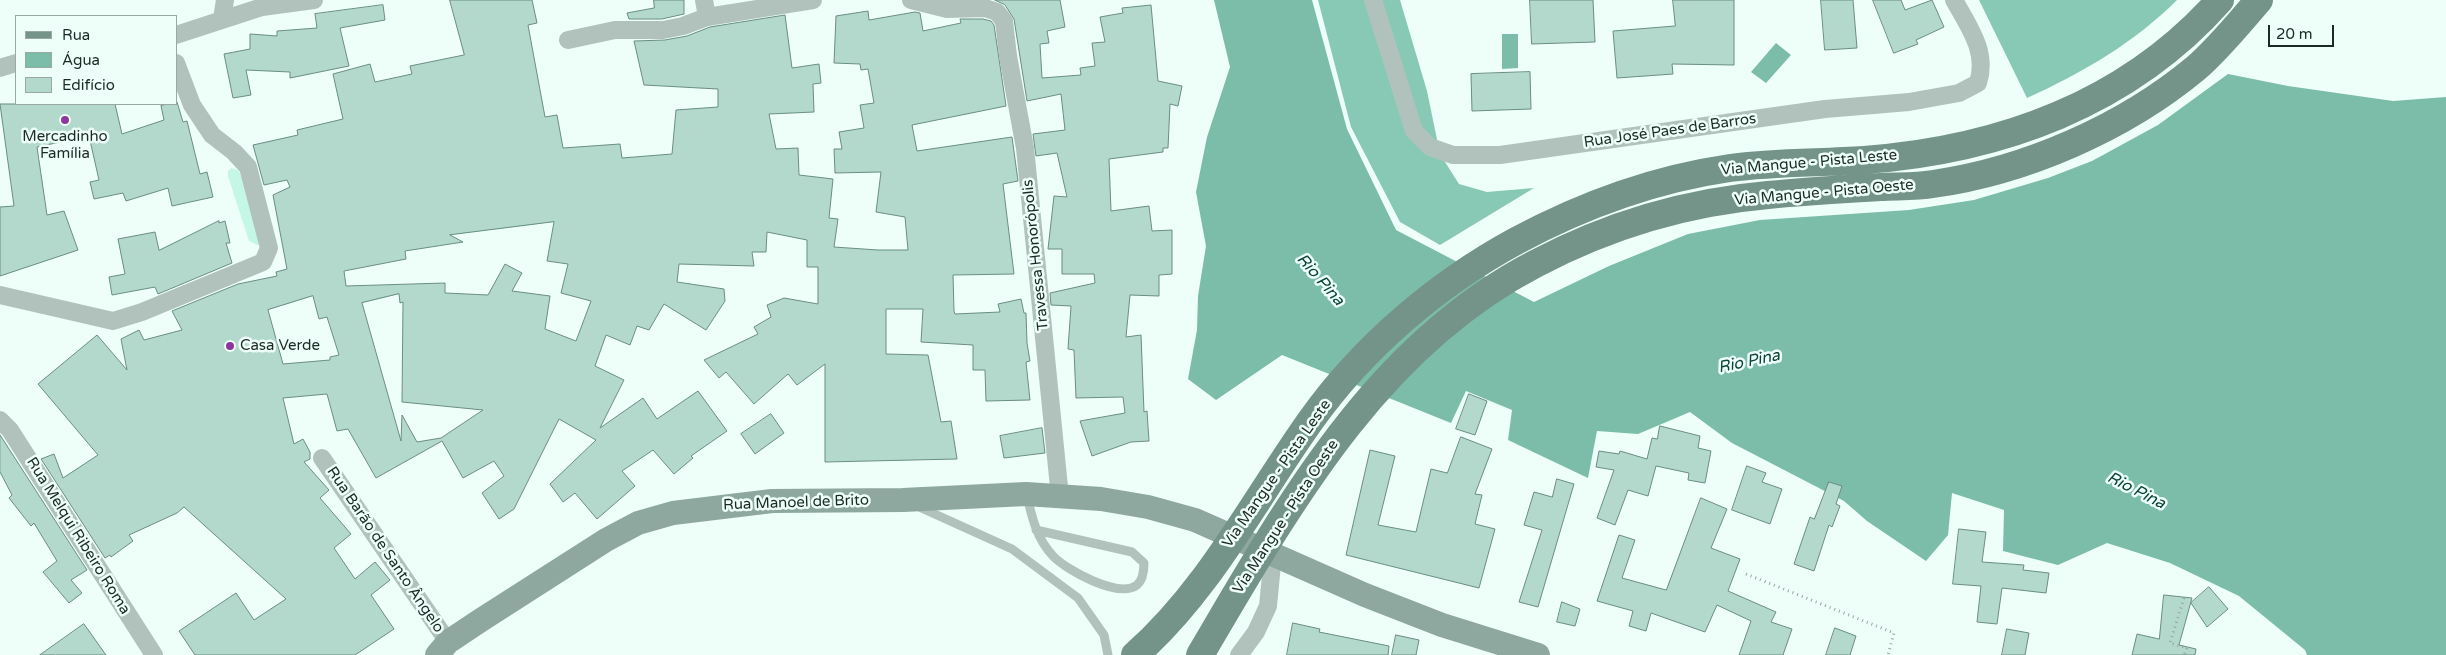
<!DOCTYPE html>
<meta charset="utf-8">
<style>
body{margin:0}
#map{position:relative;width:2446px;height:655px;overflow:hidden;background:#eefef8;font-family:"Varela Round",sans-serif}
canvas{display:block}
.legend{position:absolute;left:15px;top:15px;width:162px;height:90px;box-sizing:border-box;background:#eefef8;border:1px solid #9aa9a4;margin:0;padding:6px 9px;list-style:none;font-size:15px;color:#1b2a25}
.legend li{display:flex;align-items:center;gap:10px;height:25px}
.legend b{width:25px;border:1px solid #9aa9a4}
.scale{position:absolute;left:2268px;top:25px;width:66px;height:22px;box-sizing:border-box;border:2px solid #1b2a25;border-top:0;padding-left:6px;font-size:15px;line-height:18px;white-space:nowrap;color:#1b2a25;-webkit-text-stroke:4px #eefef8;paint-order:stroke}
</style>
<div id="map">
<canvas width="2446" height="655"></canvas>
<ul class="legend">
<li><b style="height:6px;background:#749489"></b>Rua</li>
<li><b style="height:14px;background:#7bbda8"></b>Água</li>
<li><b style="height:14px;background:#b2d9cc"></b>Edifício</li>
</ul>
<div class="scale">20 m</div>
</div>
<script>
const c = document.querySelector('canvas').getContext('2d');
c.lineJoin = 'round';
function paint(path, color) { c.fillStyle = color; c.fill(path, 'evenodd'); }
function stroke(path, color, width, dash) { c.strokeStyle = color; c.lineWidth = width; c.lineCap = dash ? 'butt' : 'round'; c.setLineDash(dash || []); c.stroke(path); }
function write(font, color, halo, rows, align = 'center') {
  c.font = font + ' "Varela Round",sans-serif'; c.lineWidth = 5; c.setLineDash([]); c.textBaseline = 'middle'; c.strokeStyle = halo; c.fillStyle = color; for (const [text, x, y, turn = 0] of rows) {
    c.save(); c.translate(x, y); c.rotate((+turn || 0) * Math.PI / 180); c.textAlign = isNaN(turn) ? turn : align; if (halo) c.strokeText(text, 0, 0); c.fillText(text, 0, 0); c.restore();
  }
}
const green = new Path2D(`
 M 231,168 L 238,170 L 240,173 L 248,195 L 261,244 L 257,245 L 249,241 L 228,176 L 228,171 Z`);
const forest = new Path2D(`
 M 1318,0 L 1400,0 L 1427,91 L 1440,154 L 1459,184 L 1487,192 L 1534,188 L 1440,245 L 1400,222 L 1351,127 Z
 M 1979,0 L 2177,0 C 2134,43 2082,73 2027,98 Z`);
const water = new Path2D(`
 M 1214,0 L 1312,0 L 1347,129 L 1396,230 L 1534,302 L 1609,266 L 1688,234 L 1760,220 L 1909,210 L 1974,200 L 2048,178 L 2092,161 L 2158,125 L 2228,74 L 2288,86 L 2393,101 L 2446,97 L 2446,655 L 2307,655 L 2305,650 L 2239,596 L 2170,563 L 2107,543 L 2058,565 L 2003,551 L 2004,510 L 1952,493 L 1948,535 L 1926,561 L 1867,521 L 1844,501 L 1732,443 L 1690,412 L 1638,434 L 1597,431 L 1588,478 L 1508,440 L 1512,410 L 1466,391 L 1451,423 L 1282,355 L 1216,400 L 1188,379 L 1197,330 L 1198,296 L 1206,246 L 1196,192 L 1207,137 L 1230,67 Z
 M 1502,34 L 1518,34 L 1518,68 L 1502,69 Z
 M 1776,43 L 1791,55 L 1766,83 L 1751,72 Z`);
const building = new Path2D(`
 M 450,0 L 532,0 L 537,23 L 528,25 L 545,117 L 557,115 L 563,148 L 620,144 L 622,158 L 672,154 L 676,110 L 718,107 L 718,89 L 644,85 L 634,41 L 665,40 L 687,36 L 710,27 L 785,15 L 792,68 L 819,64 L 821,83 L 813,84 L 814,112 L 769,114 L 776,149 L 798,148 L 799,175 L 833,179 L 829,218 L 838,219 L 834,247 L 878,250 L 908,250 L 905,217 L 876,212 L 881,172 L 835,173 L 834,149 L 842,149 L 839,132 L 864,128 L 860,105 L 874,103 L 868,69 L 861,70 L 860,64 L 834,63 L 836,16 L 868,11 L 869,20 L 915,12 L 920,13 L 923,31 L 961,23 L 960,19 L 983,19 L 991,21 L 994,25 L 1006,106 L 912,125 L 917,151 L 1012,137 L 1018,181 L 1003,184 L 1014,274 L 953,275 L 954,311 L 955,314 L 1000,312 L 998,304 L 1021,299 L 1024,313 L 1026,313 L 1027,343 L 1030,361 L 1026,362 L 1030,400 L 986,401 L 985,370 L 973,370 L 973,345 L 921,342 L 923,309 L 886,309 L 886,354 L 928,355 L 941,422 L 951,421 L 957,459 L 825,462 L 825,364 L 797,385 L 788,374 L 754,404 L 726,372 L 719,378 L 704,360 L 758,334 L 754,327 L 771,317 L 767,305 L 784,298 L 818,304 L 818,267 L 807,267 L 807,240 L 767,232 L 766,252 L 752,252 L 754,266 L 679,264 L 677,282 L 724,289 L 725,301 L 706,330 L 664,304 L 649,330 L 637,326 L 630,345 L 606,335 L 595,366 L 624,380 L 600,428 L 643,398 L 657,419 L 698,391 L 727,431 L 691,456 L 693,458 L 674,474 L 653,450 L 622,471 L 635,486 L 597,519 L 575,493 L 563,502 L 550,484 L 596,440 L 559,419 L 514,509 L 499,519 L 482,493 L 504,476 L 494,461 L 463,478 L 442,441 L 376,478 L 348,429 L 337,431 L 327,394 L 283,398 L 294,444 L 303,439 L 310,452 L 310,459 L 304,462 L 329,490 L 320,498 L 351,534 L 334,548 L 355,579 L 375,562 L 390,580 L 371,595 L 394,629 L 355,655 L 195,655 L 179,631 L 236,593 L 254,620 L 286,599 L 184,507 L 177,513 L 129,535 L 133,541 L 111,557 L 110,555 L 105,558 L 41,459 L 54,454 L 63,478 L 98,455 L 38,384 L 97,335 L 127,370 L 121,339 L 139,330 L 144,340 L 182,330 L 172,311 L 238,284 L 277,276 L 276,272 L 287,269 L 273,195 L 290,187 L 287,180 L 264,185 L 253,145 L 298,135 L 297,130 L 343,119 L 333,74 L 370,64 L 375,82 L 412,74 L 410,66 L 464,55 ZM 554,222 L 547,261 L 568,264 L 561,293 L 591,301 L 576,341 L 545,329 L 550,296 L 512,291 L 522,273 L 505,264 L 488,295 L 445,293 L 445,283 L 346,286 L 344,271 L 406,259 L 405,251 L 463,242 L 450,235 ZM 399,294 L 400,303 L 403,302 L 402,402 L 483,410 L 441,438 L 417,442 L 402,415 L 401,441 L 362,303 ZM 313,296 L 319,319 L 327,317 L 339,355 L 330,357 L 330,360 L 283,364 L 268,310 Z
 M 654,0 L 684,0 L 684,14 L 662,19 L 629,19 L 627,13 L 654,8 Z
 M 995,0 L 1060,0 L 1065,27 L 1047,31 L 1049,43 L 1040,44 L 1042,78 L 1081,75 L 1080,68 L 1095,66 L 1092,43 L 1105,42 L 1100,17 L 1123,13 L 1122,8 L 1151,5 L 1158,81 L 1182,86 L 1178,106 L 1170,104 L 1168,148 L 1163,148 L 1163,152 L 1109,159 L 1111,211 L 1149,206 L 1152,231 L 1172,230 L 1172,274 L 1159,275 L 1159,296 L 1130,295 L 1126,337 L 1141,335 L 1144,412 L 1147,411 L 1149,441 L 1131,442 L 1092,456 L 1080,421 L 1125,413 L 1123,397 L 1076,398 L 1074,350 L 1068,349 L 1071,306 L 1051,305 L 1050,293 L 1095,283 L 1094,274 L 1062,274 L 1062,249 L 1048,249 L 1054,196 L 1067,197 L 1057,153 L 1036,156 L 1033,134 L 1065,130 L 1061,94 L 1027,101 L 1014,19 L 1005,5 Z
 M 1530,0 L 1593,0 L 1595,42 L 1532,44 Z
 M 1673,0 L 1734,0 L 1734,65 L 1672,64 L 1673,74 L 1617,78 L 1613,31 L 1675,26 Z
 M 1821,0 L 1853,0 L 1857,48 L 1825,50 Z
 M 1873,0 L 1901,0 L 1905,10 L 1932,0 L 1944,27 L 1916,40 L 1918,44 L 1894,53 Z
 M 383,5 L 385,20 L 340,28 L 349,66 L 290,78 L 290,72 L 246,70 L 251,95 L 233,98 L 224,54 L 250,49 L 250,34 L 277,36 L 277,31 L 317,28 L 315,14 Z
 M 1530,72 L 1531,109 L 1472,111 L 1471,74 Z
 M 177,102 L 183,122 L 187,121 L 200,174 L 207,172 L 213,197 L 172,206 L 168,188 L 126,201 L 123,193 L 94,199 L 90,182 L 99,180 L 89,136 L 37,147 L 47,215 L 64,211 L 78,250 L 0,276 L 0,207 L 14,206 L 0,104 L 115,104 L 122,134 L 164,120 L 161,106 Z
 M 219,221 L 219,223 L 225,221 L 230,243 L 226,243 L 232,263 L 158,294 L 155,287 L 112,295 L 109,277 L 125,274 L 118,239 L 155,232 L 159,250 Z
 M 1469,394 L 1487,401 L 1475,435 L 1456,429 Z
 M 771,414 L 784,433 L 755,454 L 741,434 Z
 M 1660,426 L 1700,436 L 1698,448 L 1711,451 L 1705,483 L 1688,480 L 1689,473 L 1656,466 L 1648,496 L 1628,490 L 1615,525 L 1597,518 L 1614,470 L 1596,467 L 1599,451 L 1619,454 L 1620,451 L 1647,459 L 1652,438 L 1657,439 Z
 M 1042,428 L 1045,453 L 1004,458 L 1000,436 Z
 M 0,435 L 87,570 L 71,580 L 82,593 L 69,603 L 43,572 L 57,561 L 34,523 L 31,526 L 9,498 L 12,495 L 0,472 Z
 M 1461,437 L 1492,449 L 1475,494 L 1482,495 L 1475,524 L 1495,529 L 1479,588 L 1346,555 L 1370,450 L 1395,456 L 1378,525 L 1416,532 L 1431,469 L 1447,473 Z
 M 1747,466 L 1766,473 L 1762,482 L 1782,489 L 1770,524 L 1732,510 Z
 M 1557,479 L 1574,484 L 1538,607 L 1519,602 L 1542,530 L 1524,525 L 1534,492 L 1552,497 Z
 M 1829,482 L 1842,486 L 1836,504 L 1840,506 L 1832,527 L 1829,525 L 1814,571 L 1794,564 L 1810,517 L 1814,519 Z
 M 1701,498 L 1727,509 L 1711,548 L 1740,559 L 1728,591 L 1776,612 L 1771,622 L 1792,629 L 1783,655 L 1739,655 L 1751,621 L 1717,605 L 1705,632 L 1651,613 L 1646,631 L 1629,626 L 1633,611 L 1597,601 L 1619,535 L 1635,540 L 1622,578 L 1666,590 Z
 M 1959,529 L 1986,532 L 1982,562 L 2024,565 L 2023,570 L 2049,573 L 2046,593 L 2002,588 L 1997,624 L 1977,622 L 1981,586 L 1953,584 Z
 M 2209,587 L 2228,609 L 2207,627 L 2191,603 Z
 M 2164,595 L 2192,598 L 2179,645 L 2196,649 L 2195,655 L 2132,655 L 2137,634 L 2159,639 Z
 M 1562,602 L 1580,609 L 1575,626 L 1557,622 Z
 M 1293,623 L 1320,629 L 1319,632 L 1389,646 L 1388,655 L 1287,655 Z
 M 84,624 L 106,655 L 40,655 Z
 M 1835,628 L 1856,636 L 1850,655 L 1826,655 Z
 M 2007,629 L 2029,633 L 2025,655 L 2002,655 Z
 M 1396,635 L 1419,640 L 1416,655 L 1392,655 Z`);
const path = new Path2D(`
 M 1746,574 L 1894,633 L 1888,655
 M 2184,598 L 2170,643 L 2187,648 L 2184,655`);
const lane = new Path2D(`
 M 1027,496 C 1032,518 1037,539 1053,556 C 1066,570 1119,599 1137,585 C 1143,580 1144,571 1144,563 L 1132,552 L 1036,530
 M 917,506 L 1012,549 L 1078,598 L 1104,635 L 1108,655`);
const street = new Path2D(`
 M 704,0 L 707,17
 M 911,0 L 947,9 L 985,8 L 997,12 L 1004,21 L 1008,56 L 1025,148 L 1060,497
 M 1373,0 L 1414,131 L 1430,147 L 1453,155 L 1500,155 L 1825,109 L 1909,102 L 1959,93 L 1978,83 C 1988,52 1969,27 1954,0
 M 222,19 L 225,0
 M 176,35 L 262,7 L 314,0
 M 568,40 L 615,30 L 663,30 L 683,26 L 707,17 L 813,0
 M 0,68 L 16,63
 M 0,295 L 113,321 L 142,312 L 263,262 L 269,248 L 248,167 L 234,152 L 212,135 L 192,105 L 176,63
 M 0,420 L 10,430 L 154,655
 M 322,458 L 448,642
 M 1239,655 L 1256,632 L 1268,606 L 1273,554`);
const secondary = new Path2D(`
 M 437,655 L 448,642 L 481,620 L 606,540 L 638,523 L 673,513 L 772,501 L 903,500 L 1026,494 L 1101,499 L 1148,507 L 1195,520 L 1365,595 L 1442,625 L 1538,655`);
const primary = new Path2D(`
 M 1135,655 C 1209,590 1254,500 1311,420 C 1363,347 1437,284 1516,241 C 1583,205 1654,179 1730,168 C 1774,162 1819,163 1864,160 C 2000,150 2128,104 2220,0
 M 1200,655 C 1288,506 1375,347 1535,264 C 1607,226 1687,202 1768,195 C 1805,191 1843,189 1880,187 C 1897,186 1916,187 1933,184 C 2025,171 2124,128 2196,68 C 2219,48 2239,23 2259,0`);
const markers = [
 [65,120,5,"#90349e"],
 [230,346,5,"#90349e"]
];
const streetNames = [
 ["Rua José Paes de Barros",1670,131,-8],
 ["Via Mangue - Pista Leste",1809,163,-5],
 ["Via Mangue - Pista Oeste",1824,193,-5],
 ["Travessa Honorópolis",1036,255,-96],
 ["Via Mangue - Pista Leste",1277,474,-55],
 ["Rua Manoel de Brito",796,503,-2],
 ["Via Mangue - Pista Oeste",1286,517,-57],
 ["Rua Melqui Ribeiro Roma",78,536,58],
 ["Rua Barão de Santo Ângelo",385,550,56]
];
const poiNames = [
 ["Mercadinho",65,137],
 ["Família",65,154],
 ["Casa Verde",240,346,"left"]
];
const waterNames = [
 ["Rio Pina",1320,280,49],
 ["Rio Pina",1749,362,-12],
 ["Rio Pina",2136,491,27]
];
paint(green, '#c4f7e6');
paint(forest, '#88c9b5');
paint(water, '#7bbda8');
paint(building, '#b2d9cc');
stroke(building, '#698e82', 1);
stroke(path, '#97a6a1', 3, [1, 4]);
stroke(lane, '#b1c2bc', 9);
stroke(street, '#b1c2bc', 18);
stroke(secondary, '#8ea79f', 24);
stroke(primary, '#749489', 28);
for (const [x, y, r, color] of markers) { const dot = new Path2D(); dot.arc(x, y, r, 0, 2 * Math.PI); c.fillStyle = color; c.fill(dot); stroke(dot, '#eefef8', 2); }
write('15px', '#1b2a25', '#eefef8', streetNames);
write('15px', '#1b2a25', '#eefef8', poiNames);
write('italic 16px', '#094436', '#eefef8', waterNames);
</script>
